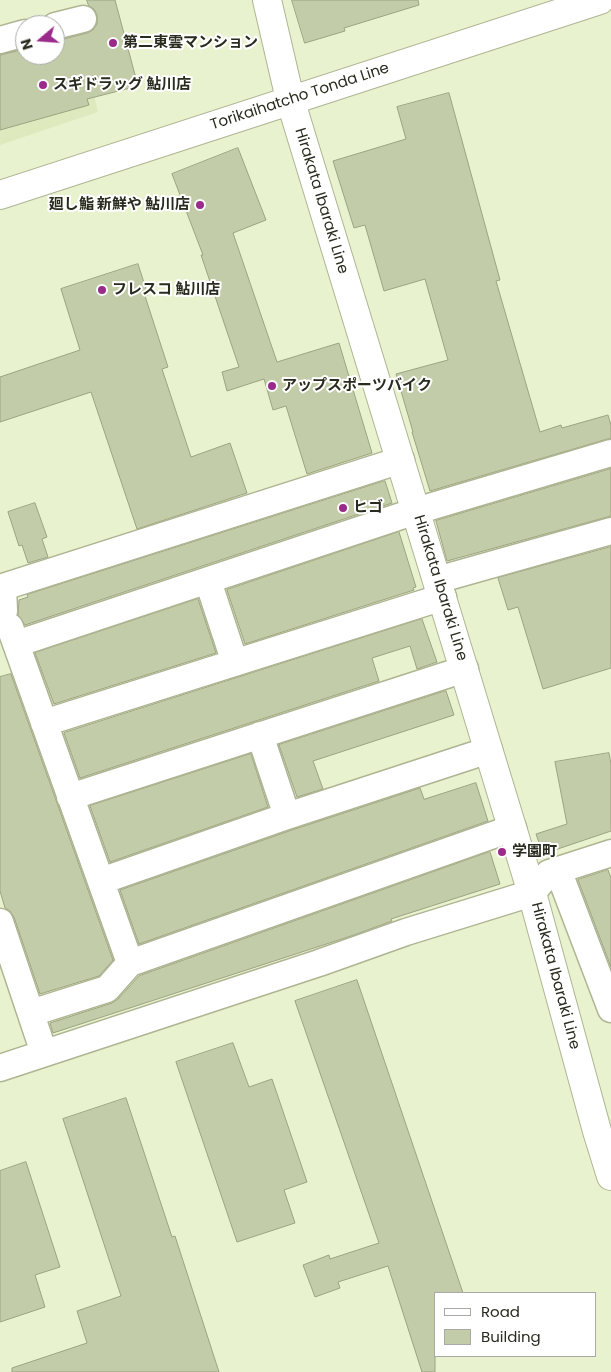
<!DOCTYPE html>
<meta charset="utf-8">
<style>
body{margin:0}
#map{position:relative;width:611px;height:1372px;overflow:hidden;background:#e9f2ce;font-family:Poppins,sans-serif}
canvas{display:block}
.legend{position:absolute;left:434px;top:1292px;width:162px;height:65px;box-sizing:border-box;background:#fff;border:1px solid #a9aaa5;margin:0;padding:6px 9px;list-style:none;font-size:15px;color:#282b1d}
.legend li{display:flex;align-items:center;gap:10px;height:25px}
.legend b{width:25px;border:1px solid #a9aaa5}
.north{position:absolute;left:15px;top:15px;width:50px;height:50px;box-sizing:border-box;background:#fff;border:1px solid #a9aaa5;border-radius:50%;rotate:252deg;font-size:14px;font-weight:700;line-height:20px;text-align:center;color:#282b1d}
.north::after{content:'';display:block;margin:auto;width:18px;height:22px;background:#9a2b8a;clip-path:polygon(50% 0,100% 100%,50% 72%,0 100%)}
</style>
<div id="map">
<canvas width="611" height="1372"></canvas>
<ul class="legend">
<li><b style="height:6px;background:#fff"></b>Road</li>
<li><b style="height:14px;background:#c3cca8"></b>Building</li>
</ul>
<div class="north">N</div>
</div>
<script>
const c = document.querySelector('canvas').getContext('2d');
c.lineJoin = 'round';
function paint(path, color) { c.fillStyle = color; c.fill(path, 'evenodd'); }
function stroke(path, color, width, dash) { c.strokeStyle = color; c.lineWidth = width; c.lineCap = dash ? 'butt' : 'round'; c.setLineDash(dash || []); c.stroke(path); }
function write(font, color, halo, rows, align = 'center') {
  c.font = font + ' Poppins,"Noto Sans JP",sans-serif'; c.lineWidth = 4; c.setLineDash([]); c.textBaseline = 'middle'; c.strokeStyle = halo; c.fillStyle = color; for (const [text, x, y, turn = 0] of rows) {
    c.save(); c.translate(x, y); c.rotate((+turn || 0) * Math.PI / 180); c.textAlign = isNaN(turn) ? turn : align; if (halo) c.strokeText(text, 0, 0); c.fillText(text, 0, 0); c.restore();
  }
}
const built = new Path2D(`
 M 77,26 L 98,112 L 0,145 L 0,46 L 25,39 L 25,55 L 55,55 L 55,32 Z`);
const building = new Path2D(`
 M 87,0 L 115,0 L 138,86 L 87,99 L 89,105 L 0,130 L 0,55 L 25,49 L 25,55 L 55,55 L 55,41 L 87,33 L 93,30 L 97,24 L 97,15 L 94,9 L 89,6 Z
 M 292,0 L 418,0 L 419,5 L 344,28 L 345,31 L 305,43 Z
 M 449,93 L 500,280 L 496,281 L 540,432 L 561,425 L 562,428 L 608,415 L 611,425 L 611,438 L 430,491 L 412,432 L 413,432 L 396,374 L 448,360 L 425,279 L 384,291 L 365,225 L 354,228 L 333,161 L 406,139 L 397,107 Z
 M 238,148 L 266,220 L 233,233 L 277,362 L 339,343 L 372,453 L 307,474 L 286,406 L 273,410 L 264,379 L 227,391 L 222,372 L 239,367 L 201,255 L 203,255 L 172,174 Z
 M 138,264 L 148,295 L 145,296 L 168,367 L 162,369 L 191,457 L 230,443 L 247,493 L 137,529 L 91,392 L 0,422 L 0,377 L 80,350 L 61,289 Z
 M 611,469 L 611,516 L 447,561 L 436,521 Z
 M 385,481 L 392,503 L 25,625 L 18,615 L 19,600 L 28,597 L 27,595 Z
 M 35,503 L 47,537 L 42,539 L 48,557 L 28,563 L 22,545 L 19,546 L 8,512 Z
 M 399,532 L 416,587 L 413,588 L 414,590 L 245,644 L 227,590 Z
 M 611,547 L 611,668 L 543,689 L 518,607 L 508,610 L 498,578 Z
 M 198,599 L 216,653 L 54,704 L 35,653 Z
 M 422,619 L 437,662 L 417,669 L 410,646 L 372,658 L 379,681 L 80,778 L 64,733 Z
 M 11,674 L 113,960 L 99,976 L 40,994 L 14,917 L 10,911 L 5,908 L 0,891 L 0,677 Z
 M 446,691 L 454,715 L 313,761 L 323,789 L 297,797 L 279,745 Z
 M 609,753 L 611,764 L 611,831 L 543,854 L 536,834 L 567,824 L 555,762 Z
 M 251,754 L 268,807 L 110,862 L 90,806 Z
 M 476,783 L 488,821 L 139,944 L 120,890 L 292,830 L 420,788 L 424,799 Z
 M 490,852 L 500,884 L 391,919 L 392,921 L 354,935 L 53,1033 L 50,1023 L 112,1003 L 118,999 L 139,976 Z
 M 608,870 L 611,878 L 611,967 L 578,880 Z
 M 357,980 L 463,1293 L 435,1293 L 435,1372 L 422,1372 L 388,1266 L 338,1282 L 340,1288 L 315,1297 L 303,1265 L 329,1255 L 330,1259 L 379,1243 L 295,1001 Z
 M 233,1043 L 249,1087 L 272,1079 L 307,1182 L 284,1190 L 295,1223 L 237,1242 L 176,1062 Z
 M 126,1098 L 172,1237 L 175,1236 L 219,1372 L 12,1372 L 12,1368 L 87,1343 L 77,1311 L 121,1296 L 63,1119 Z
 M 26,1162 L 60,1267 L 35,1275 L 45,1307 L 0,1322 L 0,1171 Z`);
const street = new Path2D(`
 M 55,26 L 83,19
 M 0,40 L 25,33
 M 437,580 L 611,531
 M 208,581 L 235,663
 M 0,613 L 4,611 L 3,587 L 401,460
 M 10,627 L 130,963
 M 16,644 L 416,511 L 611,453
 M 44,723 L 443,597
 M 260,735 L 287,816
 M 70,797 L 465,669
 M 558,870 L 611,1009
 M 101,881 L 287,816 L 489,750
 M 0,922 L 44,1053
 M 31,1013 L 107,989 L 130,963 L 513,828
 M 0,1068 L 319,963 L 406,932 L 532,893 L 549,873 L 611,853`);
const secondary = new Path2D(`
 M 267,0 L 290,99 L 532,893 L 597,1131 L 611,1176
 M 0,195 L 600,0`);
const markers = [
 [113,43,5,"#9a2b8a"],
 [43,85,5,"#9a2b8a"],
 [200,205,5,"#9a2b8a"],
 [102,290,5,"#9a2b8a"],
 [272,386,5,"#9a2b8a"],
 [343,508,5,"#9a2b8a"],
 [502,852,5,"#9a2b8a"]
];
const poiNames = [
 ["第二東雲マンション",123,43],
 ["スギドラッグ 鮎川店",53,85],
 ["廻し鮨 新鮮や 鮎川店",190,205,"right"],
 ["フレスコ 鮎川店",112,290],
 ["アップスポーツバイク",282,386],
 ["ヒゴ",353,508],
 ["学園町",512,852]
];
const streetNames = [
 ["Torikaihatcho Tonda Line",300,97,-18],
 ["Hirakata Ibaraki Line",321,201,73],
 ["Hirakata Ibaraki Line",440,588,73],
 ["Hirakata Ibaraki Line",555,976,75]
];
paint(built, '#dfe9be');
paint(building, '#c3cca8');
stroke(building, '#9ba381', 1);
stroke(street, '#adb593', 29);
stroke(secondary, '#adb593', 30);
stroke(street, '#fff', 26);
stroke(secondary, '#fff', 28);
for (const [x, y, r, color] of markers) { const dot = new Path2D(); dot.arc(x, y, r, 0, 2 * Math.PI); c.fillStyle = color; c.fill(dot); stroke(dot, '#fff', 2); }
write('bold 15px', '#282b1d', '#fff', poiNames, 'left');
write('15px', '#282b1d', '#fff', streetNames);
</script>
